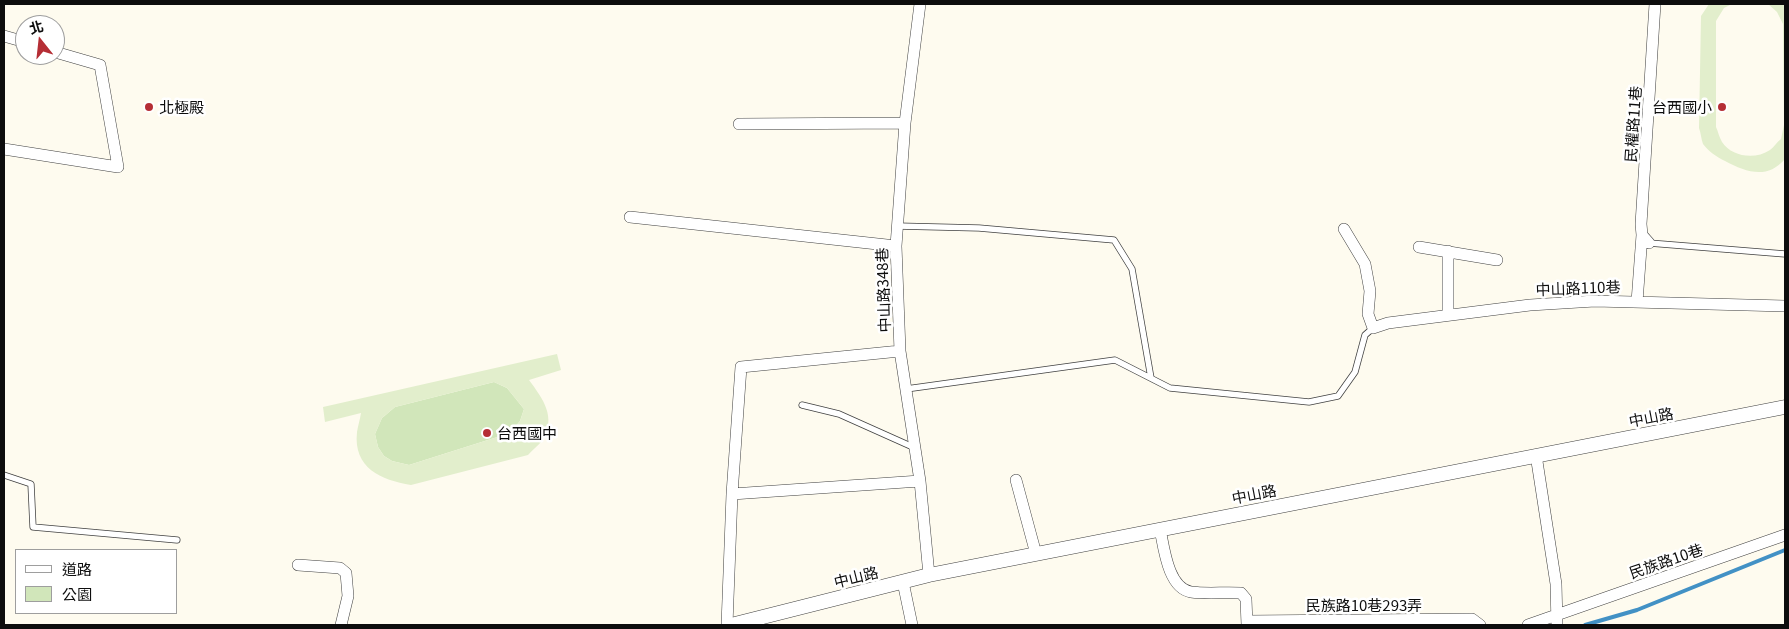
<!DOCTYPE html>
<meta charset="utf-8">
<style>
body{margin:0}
#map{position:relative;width:1789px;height:629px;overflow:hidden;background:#fefbef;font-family:Georgia,"Noto Sans TC",serif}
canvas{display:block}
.frame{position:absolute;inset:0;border:5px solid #0d0d0d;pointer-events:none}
.legend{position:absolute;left:15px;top:549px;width:162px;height:65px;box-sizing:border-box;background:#fff;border:1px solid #9e9e9e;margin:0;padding:6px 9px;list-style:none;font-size:15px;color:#0d0d0d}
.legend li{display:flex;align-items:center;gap:10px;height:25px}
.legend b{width:25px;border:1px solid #9e9e9e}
.north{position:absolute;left:15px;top:15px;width:50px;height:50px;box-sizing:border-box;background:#fff;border:1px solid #9e9e9e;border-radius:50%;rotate:344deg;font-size:14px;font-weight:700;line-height:20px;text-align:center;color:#0d0d0d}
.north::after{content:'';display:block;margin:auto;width:18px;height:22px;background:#b52e35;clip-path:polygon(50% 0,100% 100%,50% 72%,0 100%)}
</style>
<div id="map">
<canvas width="1789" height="629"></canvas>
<div class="frame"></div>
<ul class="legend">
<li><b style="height:6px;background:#fff"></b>道路</li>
<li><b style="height:14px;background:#d1e6ba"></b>公園</li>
</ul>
<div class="north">北</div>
</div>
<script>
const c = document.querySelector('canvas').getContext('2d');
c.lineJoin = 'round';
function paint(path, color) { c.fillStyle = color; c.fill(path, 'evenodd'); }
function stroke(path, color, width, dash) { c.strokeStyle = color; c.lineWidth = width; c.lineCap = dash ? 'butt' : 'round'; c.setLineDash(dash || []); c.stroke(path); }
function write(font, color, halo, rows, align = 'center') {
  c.font = font + ' Georgia,"Noto Sans TC",serif'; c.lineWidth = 5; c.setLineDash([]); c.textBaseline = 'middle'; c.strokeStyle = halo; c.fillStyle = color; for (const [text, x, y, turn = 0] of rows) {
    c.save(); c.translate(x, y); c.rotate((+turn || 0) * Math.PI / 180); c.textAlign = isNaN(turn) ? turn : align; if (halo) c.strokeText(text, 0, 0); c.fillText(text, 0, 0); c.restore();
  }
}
const green = new Path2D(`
 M 494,382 L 507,388 L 524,409 L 520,421 L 510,433 L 409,465 L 392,461 L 384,456 L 378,447 L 375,434 L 382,418 L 395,407 Z`);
const pitch = new Path2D(`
 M 1709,4 L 1732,4 L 1724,8 L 1716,21 L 1716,127 C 1718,131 1719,137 1722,142 C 1732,157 1755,160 1770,150 C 1774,147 1777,142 1781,139 L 1784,125 L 1783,24 L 1777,12 L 1768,4 L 1785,4 L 1785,159 C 1767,180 1746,172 1725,161 C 1717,157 1708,151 1703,144 C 1701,139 1701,133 1699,128 L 1701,16 Z
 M 557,354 L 561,370 L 529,380 C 543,399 557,417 542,441 C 538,446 532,450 528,455 L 411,485 C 381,480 353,468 357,432 C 358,426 360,419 361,413 L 325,422 L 323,407 ZM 494,382 L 507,388 L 524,409 L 520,421 L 510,433 L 409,465 L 392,461 L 384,456 L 378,447 L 375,434 L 382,418 L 395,407 Z`);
const stream = new Path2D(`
 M 1585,625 L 1637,610 L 1785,550`);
const service = new Path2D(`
 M 897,226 L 979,228 L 1114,240 L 1132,269 L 1151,378
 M 1649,243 L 1785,254
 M 906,389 L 1115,360 L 1170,388 L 1309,402 L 1338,396 L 1355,372 L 1365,335 L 1373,328
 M 802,405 L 839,414 L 915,448
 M 4,475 L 31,484 L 33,527 L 177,540`);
const minor = new Path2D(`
 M 920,4 L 905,123 L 896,246 L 900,351 L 920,481 L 929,575
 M 4,36 L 25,42
 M 739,124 L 905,123
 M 4,149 L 118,167 L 100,65 L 55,52
 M 630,217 L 896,246
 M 1344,229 L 1365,264 L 1370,291 L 1368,314 L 1373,328 L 1388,323 L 1530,305 L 1595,301 L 1785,306
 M 1649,243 L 1642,235 L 1641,224 L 1655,4
 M 1419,247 L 1497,260
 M 1637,302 L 1642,235
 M 1448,315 L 1448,251
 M 1536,455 L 1556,584 L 1557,625
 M 1016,480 L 1036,554
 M 732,494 L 920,481
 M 1160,529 C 1164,548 1168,588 1191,592 C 1207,594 1225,592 1241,593 L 1246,599 L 1247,625
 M 298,565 L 340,568 L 346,573 L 348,596 L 341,625
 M 903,582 L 912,625
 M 1247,621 L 1472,619 L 1480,625
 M 727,625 L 732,494 L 741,367 L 900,351
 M 1528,625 L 1785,535`);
const tertiary = new Path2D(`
 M 731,625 L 929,575 L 1785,407`);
const markers = [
 [149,107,5,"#b52e35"],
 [1722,107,5,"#b52e35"],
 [487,433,5,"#b52e35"]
];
const poiNames = [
 ["北極殿",159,107],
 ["台西國小",1712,107,"right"],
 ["台西國中",497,433]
];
const streetNames = [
 ["民權路11巷",1633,124,-86],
 ["中山路110巷",1578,288,-2],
 ["中山路348巷",883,290,-92],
 ["中山路",1651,417,-11],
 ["中山路",1254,494,-11],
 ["民族路10巷",1666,561,-19],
 ["中山路",856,577,-14],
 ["民族路10巷293弄",1364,605]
];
paint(green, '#d1e6ba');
paint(pitch, '#e2eecc');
stroke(stream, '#4291c5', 4);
stroke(service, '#404040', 7);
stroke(minor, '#404040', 12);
stroke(tertiary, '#404040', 15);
stroke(service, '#fff', 5.5);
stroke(minor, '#fff', 11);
stroke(tertiary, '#fff', 14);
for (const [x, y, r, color] of markers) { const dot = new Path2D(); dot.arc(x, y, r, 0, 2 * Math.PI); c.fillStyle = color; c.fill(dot); stroke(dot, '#fff', 2); }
write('15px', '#0d0d0d', '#fff', poiNames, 'left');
write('15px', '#0d0d0d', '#fff', streetNames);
</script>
